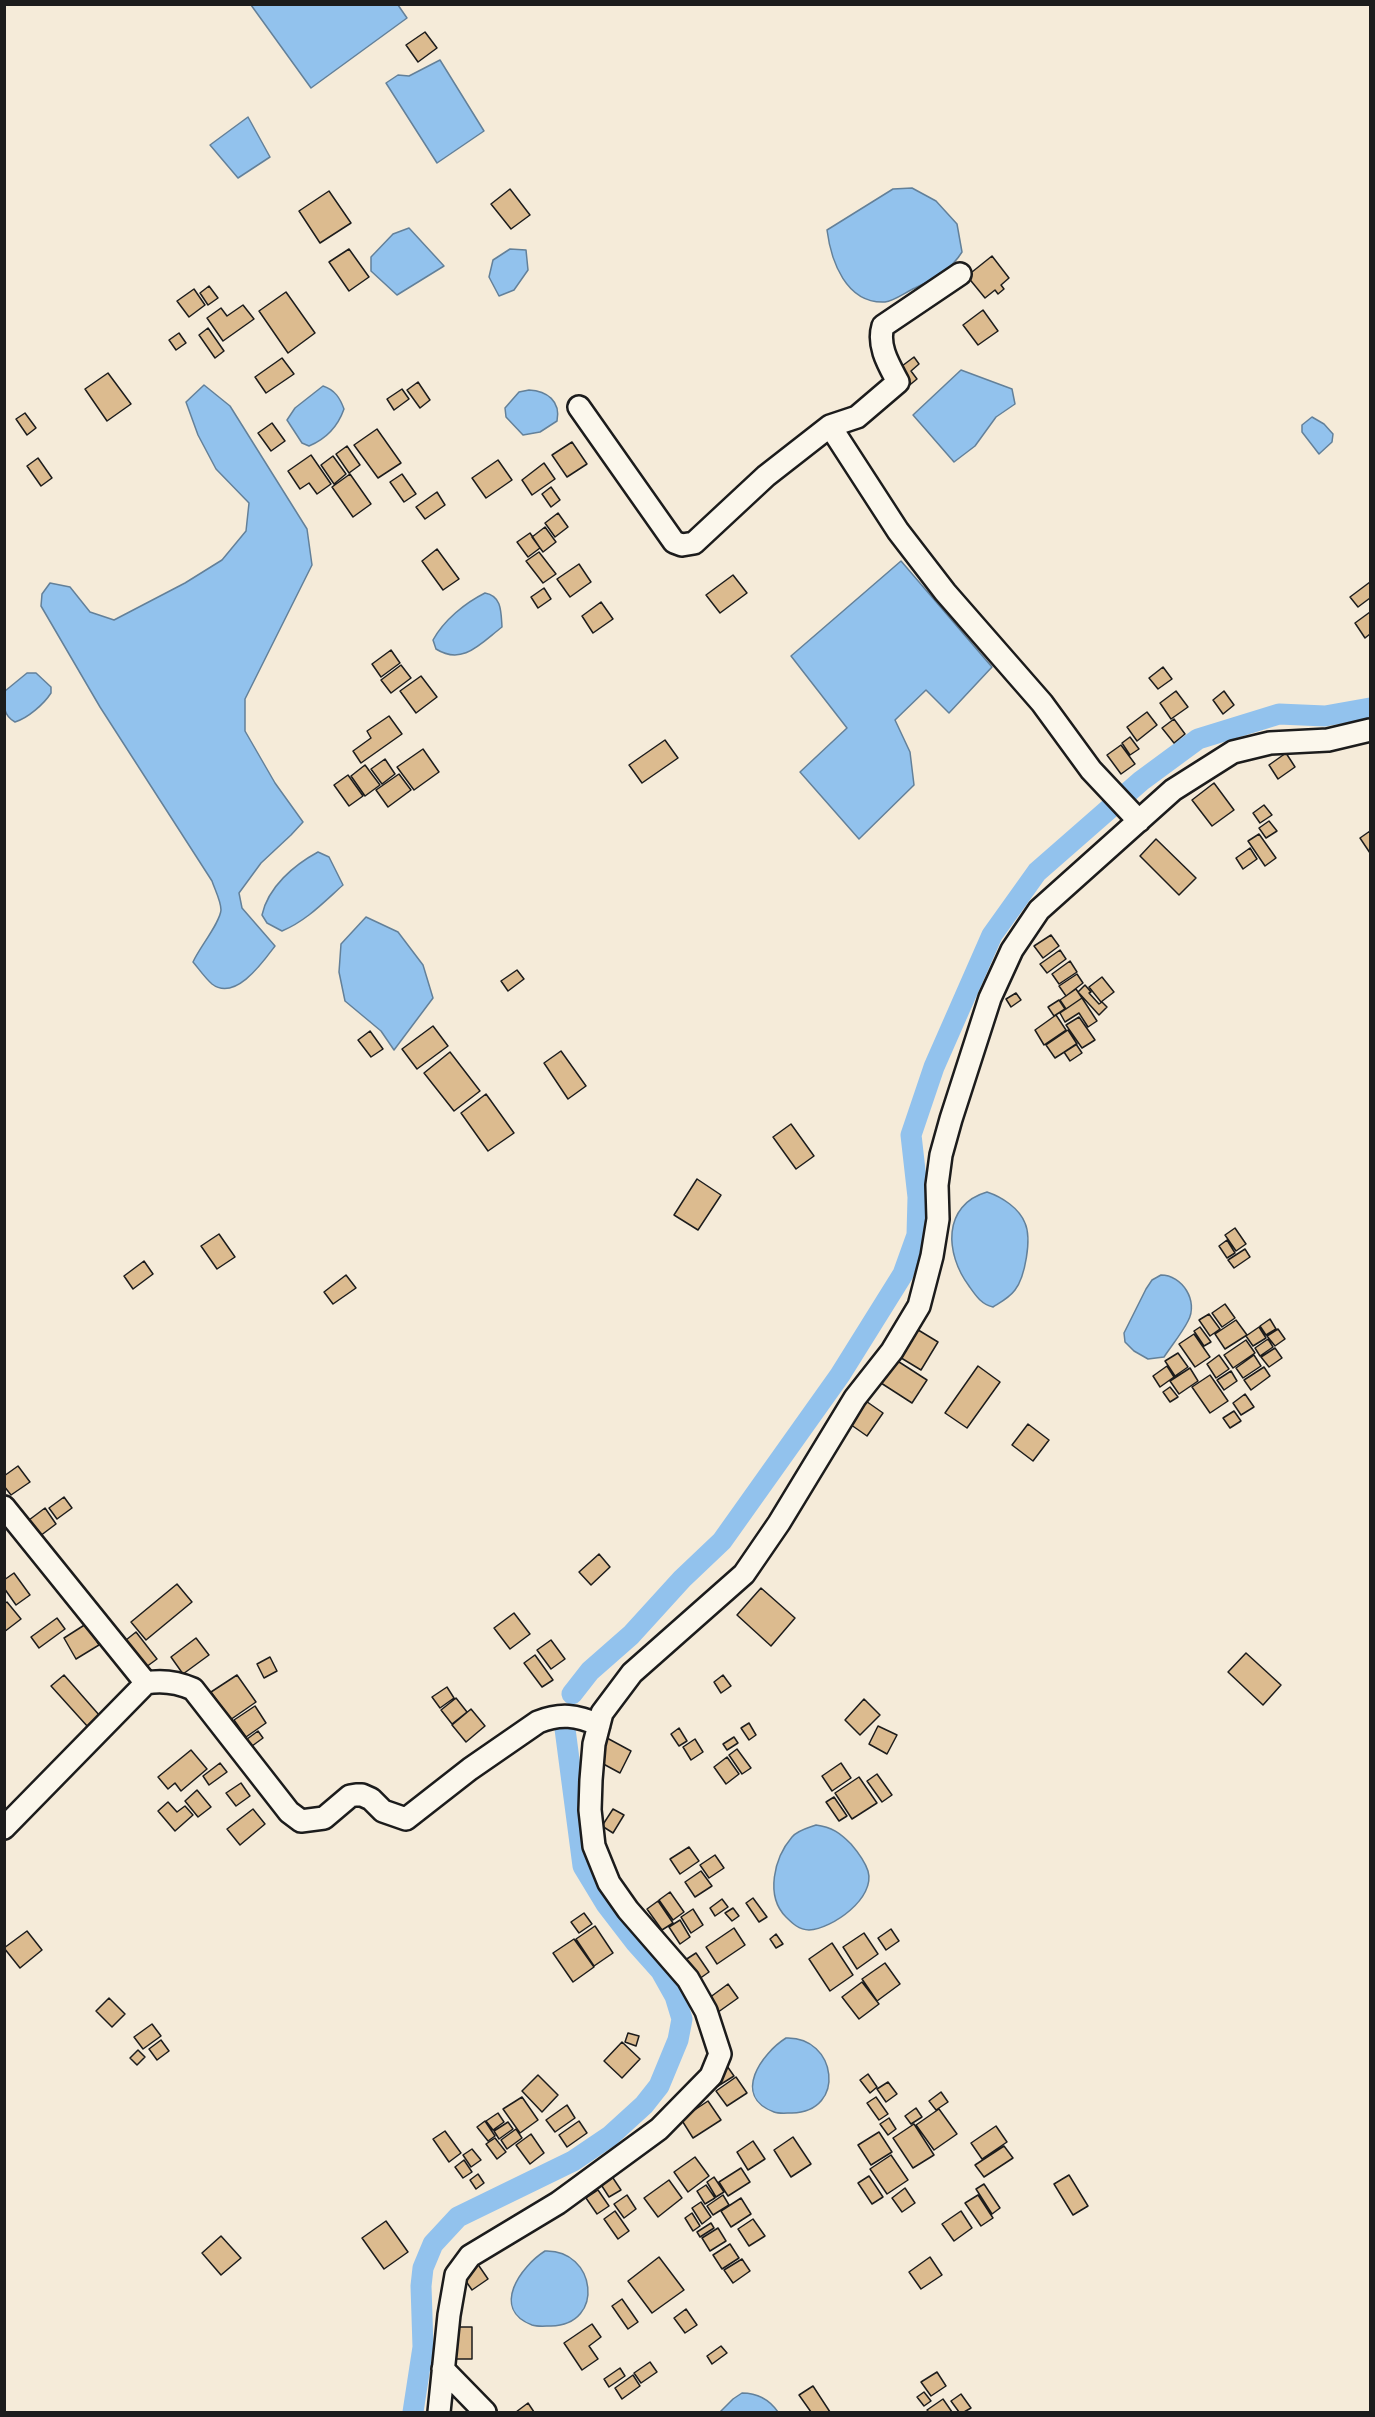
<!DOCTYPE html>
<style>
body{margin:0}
#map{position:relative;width:1375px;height:2417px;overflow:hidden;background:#f5ebd9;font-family:"Shantell Sans",sans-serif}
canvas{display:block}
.frame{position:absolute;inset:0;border:6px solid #1c1c1c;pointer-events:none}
</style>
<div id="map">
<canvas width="1375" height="2417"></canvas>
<div class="frame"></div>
</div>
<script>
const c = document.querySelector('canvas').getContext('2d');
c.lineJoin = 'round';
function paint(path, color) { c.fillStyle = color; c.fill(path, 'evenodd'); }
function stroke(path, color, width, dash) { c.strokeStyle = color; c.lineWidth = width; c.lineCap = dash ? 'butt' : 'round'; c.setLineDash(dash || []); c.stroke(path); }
const water = new Path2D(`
 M 251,5 L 398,5 L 407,18 L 311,88 Z
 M 440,60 L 484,131 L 437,163 L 386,83 L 398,75 L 409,76 Z
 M 248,117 L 270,157 L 238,178 L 210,145 Z
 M 912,188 L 936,201 L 957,224 L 962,252 C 951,270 934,279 915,288 C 906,292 894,301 885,302 C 846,304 831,261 827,230 L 893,189 Z
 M 409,228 L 444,266 L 397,295 L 371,271 L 371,257 L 393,234 Z
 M 510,249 L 526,250 L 528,270 L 514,290 L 499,296 L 489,277 L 493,260 Z
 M 961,370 L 1012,389 L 1015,404 L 996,417 L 975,446 L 954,462 L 913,415 Z
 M 204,385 L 230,406 L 307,529 L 312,565 L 245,699 L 245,731 L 275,783 L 303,822 L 291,835 L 261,863 L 239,893 L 242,908 L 275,946 C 263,962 235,1002 212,984 C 205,978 199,969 193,962 C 199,948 220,923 221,910 C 221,901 215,890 212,881 L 100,707 L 41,606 L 42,594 L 50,583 L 70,587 L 90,612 L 114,620 L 185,583 L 222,560 L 246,531 L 249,503 L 216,469 L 198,435 L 186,402 Z
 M 323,386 C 335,390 340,398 344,409 C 338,426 326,439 309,446 L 302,443 L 287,420 L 295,408 Z
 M 529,390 C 547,391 561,401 557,421 L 540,432 L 523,435 L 506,417 L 505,408 L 519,392 Z
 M 1312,417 L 1324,424 L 1333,434 L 1332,442 L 1319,454 L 1302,432 L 1302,425 Z
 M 901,561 L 992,667 L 949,713 L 926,690 L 895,720 L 910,752 L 914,785 L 859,839 L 800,772 L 847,728 L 791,656 Z
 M 485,593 C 502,596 501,612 502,627 C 481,643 463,666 436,649 L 433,640 C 444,620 465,603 485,593 Z
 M 27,673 L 36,673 L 51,687 L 51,693 C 44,704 28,718 15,722 C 2,715 4,704 5,691 Z
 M 318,852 L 329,857 L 343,885 C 323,903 306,921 282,931 L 267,923 L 262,915 C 268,887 294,865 318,852 Z
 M 366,917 L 398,932 L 423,965 L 433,998 L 394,1050 L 381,1031 L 345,1001 L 339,972 L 341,944 Z
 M 987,1192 C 1002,1197 1019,1208 1025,1223 C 1032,1239 1025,1277 1015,1290 C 1009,1298 1001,1302 993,1307 C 981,1304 976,1296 969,1286 C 945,1254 942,1205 987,1192 Z
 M 1161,1275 C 1182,1275 1199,1301 1188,1321 C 1182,1333 1172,1345 1164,1357 L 1148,1359 L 1134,1351 L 1125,1342 L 1124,1333 L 1146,1289 L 1152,1280 Z
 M 816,1825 C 832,1827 840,1833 851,1844 C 857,1851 865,1862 868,1871 C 876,1898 832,1929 809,1930 C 799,1930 792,1923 786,1917 C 765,1896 774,1858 792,1837 C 798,1830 808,1828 816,1825 Z
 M 786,2038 C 837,2036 847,2112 792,2113 C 786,2113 779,2114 774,2112 C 731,2096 762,2053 786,2038 Z
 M 545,2251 C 596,2249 606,2325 551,2326 C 545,2326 538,2327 532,2325 C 490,2309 521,2266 545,2251 Z
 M 742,2393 C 758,2393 769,2399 778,2412 L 720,2412 L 733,2399 Z`);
const canal = new Path2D(`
 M 572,1694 L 590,1671 L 631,1635 L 682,1579 L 722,1541 L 840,1375 L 903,1274 L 917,1235 L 918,1197 L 911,1135 L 934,1067 L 992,935 L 1037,872 L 1141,781 L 1198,739 L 1279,714 L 1325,716 L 1370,708
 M 413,2412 L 423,2347 L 421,2286 L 423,2268 L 433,2244 L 458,2217 L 573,2161 L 610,2136 L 644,2105 L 659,2086 L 678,2040 L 682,2019 L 675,1996 L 661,1971 L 636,1943 L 606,1904 L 583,1866 L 565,1729`);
const building = new Path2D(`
 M 425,32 L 437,48 L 418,62 L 406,45 Z
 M 510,189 L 530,215 L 511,229 L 491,204 Z
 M 329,191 L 351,223 L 320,243 L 299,211 Z
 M 349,249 L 369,277 L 349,291 L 329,262 Z
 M 992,256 L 1009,278 L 1001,285 L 1004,289 L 998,294 L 995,290 L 985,298 L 967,276 Z
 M 209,286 L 218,298 L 208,305 L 200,293 Z
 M 194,289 L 205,305 L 189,317 L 177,301 Z
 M 286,292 L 315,333 L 288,353 L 259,311 Z
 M 243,305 L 254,319 L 223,341 L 207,318 L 221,308 L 227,316 Z
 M 983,310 L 998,331 L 978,345 L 963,325 Z
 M 208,328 L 224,351 L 215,358 L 199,335 Z
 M 179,333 L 186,343 L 176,350 L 169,340 Z
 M 914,357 L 919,364 L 911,371 L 917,379 L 906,388 L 894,372 Z
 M 282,358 L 294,374 L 266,393 L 255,377 Z
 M 108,373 L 131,404 L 107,421 L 85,389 Z
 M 418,382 L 430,400 L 420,408 L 407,390 Z
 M 402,389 L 409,399 L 394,410 L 387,399 Z
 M 25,413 L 36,428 L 27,435 L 16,419 Z
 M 272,423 L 285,441 L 271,451 L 258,433 Z
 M 377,429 L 401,463 L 378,478 L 354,445 Z
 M 572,442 L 587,464 L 567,477 L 552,455 Z
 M 347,446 L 360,465 L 349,473 L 336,454 Z
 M 311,455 L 331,484 L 317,494 L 309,483 L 300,489 L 288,471 Z
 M 333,456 L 346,474 L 334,484 L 321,465 Z
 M 38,458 L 52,478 L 41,486 L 27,466 Z
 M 498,460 L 512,480 L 486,498 L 472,478 Z
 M 544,463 L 555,479 L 532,495 L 522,480 Z
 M 350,474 L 371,504 L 353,517 L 332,487 Z
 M 402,474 L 416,494 L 404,502 L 390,482 Z
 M 551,487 L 560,500 L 551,507 L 542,494 Z
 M 437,492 L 445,505 L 425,519 L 416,507 Z
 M 558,513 L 568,527 L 555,537 L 545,523 Z
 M 545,527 L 556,542 L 543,552 L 532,537 Z
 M 530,533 L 540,548 L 528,557 L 517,542 Z
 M 437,549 L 459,579 L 443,590 L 422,561 Z
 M 539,552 L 556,574 L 543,583 L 526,561 Z
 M 579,564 L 591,582 L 570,597 L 557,579 Z
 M 733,575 L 747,593 L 720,613 L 706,595 Z
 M 1370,582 L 1370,598 L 1358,607 L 1350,597 Z
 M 544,588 L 551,599 L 538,608 L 531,597 Z
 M 601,602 L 613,619 L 593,633 L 582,616 Z
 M 1370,612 L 1370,634 L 1365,638 L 1355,623 Z
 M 391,650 L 400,663 L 381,677 L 372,664 Z
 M 401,665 L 411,678 L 391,693 L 381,680 Z
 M 1163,667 L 1172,679 L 1158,689 L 1149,678 Z
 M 421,676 L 437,697 L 416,713 L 400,691 Z
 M 1176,691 L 1188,707 L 1171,719 L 1160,703 Z
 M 1224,691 L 1234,705 L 1223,714 L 1213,700 Z
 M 1147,712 L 1157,725 L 1137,741 L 1127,727 Z
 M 389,716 L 402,734 L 361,763 L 353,751 L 371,738 L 367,731 Z
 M 1174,719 L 1185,734 L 1174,743 L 1162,728 Z
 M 1130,737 L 1139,749 L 1130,755 L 1122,743 Z
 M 665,740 L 678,758 L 642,783 L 629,765 Z
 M 1121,745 L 1135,764 L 1121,774 L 1107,755 Z
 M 423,749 L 439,772 L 414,790 L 397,767 Z
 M 1286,753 L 1295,767 L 1278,779 L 1269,765 Z
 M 385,759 L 395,774 L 382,784 L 371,769 Z
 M 365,765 L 380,785 L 365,796 L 351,776 Z
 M 399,774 L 411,790 L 388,807 L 376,790 Z
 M 348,775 L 363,796 L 349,806 L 334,785 Z
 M 1214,783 L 1234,810 L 1212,826 L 1192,800 Z
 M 1264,805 L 1272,815 L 1260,823 L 1253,813 Z
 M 1269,821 L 1277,831 L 1266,838 L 1259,828 Z
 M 1370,831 L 1370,853 L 1360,838 Z
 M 1259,834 L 1276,858 L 1265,866 L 1248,841 Z
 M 1156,839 L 1196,878 L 1179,895 L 1140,856 Z
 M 1250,848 L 1257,859 L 1243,869 L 1236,858 Z
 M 1051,935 L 1059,946 L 1043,958 L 1034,946 Z
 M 1060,950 L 1066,959 L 1047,973 L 1040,964 Z
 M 1070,961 L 1077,972 L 1059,984 L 1052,974 Z
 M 517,970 L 524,979 L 508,991 L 501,981 Z
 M 1077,974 L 1083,983 L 1066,996 L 1059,986 Z
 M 1102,977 L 1114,992 L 1101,1002 L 1089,987 Z
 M 1085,985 L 1091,992 L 1089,993 L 1099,1004 L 1102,1002 L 1107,1007 L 1099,1015 L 1078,992 Z
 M 1076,989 L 1082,998 L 1066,1009 L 1060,1000 Z
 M 1016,993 L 1021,1000 L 1011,1007 L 1006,999 Z
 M 1082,998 L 1097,1021 L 1088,1027 L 1079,1013 L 1065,1022 L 1060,1013 Z
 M 1059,1000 L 1065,1009 L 1054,1016 L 1048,1007 Z
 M 1056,1015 L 1066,1030 L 1044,1045 L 1035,1030 Z
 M 1079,1017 L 1095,1040 L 1082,1048 L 1066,1025 Z
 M 433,1026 L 448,1046 L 417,1069 L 402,1049 Z
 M 1068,1030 L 1077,1044 L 1055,1058 L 1046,1045 Z
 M 370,1031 L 383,1049 L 371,1057 L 358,1040 Z
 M 1076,1044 L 1082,1053 L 1070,1061 L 1064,1052 Z
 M 561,1051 L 586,1086 L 568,1099 L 544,1063 Z
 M 450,1052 L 480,1091 L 454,1111 L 424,1073 Z
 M 486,1094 L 514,1133 L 488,1151 L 461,1113 Z
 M 791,1124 L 814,1156 L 796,1169 L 773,1137 Z
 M 697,1179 L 721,1195 L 698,1230 L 674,1215 Z
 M 1235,1228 L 1246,1244 L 1236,1251 L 1225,1235 Z
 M 219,1234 L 235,1257 L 217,1269 L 201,1246 Z
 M 1227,1240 L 1235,1253 L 1227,1258 L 1219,1246 Z
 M 1245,1249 L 1250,1257 L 1234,1268 L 1228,1260 Z
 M 144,1261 L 153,1274 L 133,1289 L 124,1276 Z
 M 346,1275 L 356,1288 L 333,1304 L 324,1292 Z
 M 1225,1304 L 1235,1318 L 1222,1327 L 1212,1313 Z
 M 1209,1314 L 1220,1329 L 1210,1336 L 1199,1320 Z
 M 1270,1319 L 1276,1329 L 1266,1335 L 1260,1326 Z
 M 1236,1320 L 1247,1335 L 1225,1349 L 1215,1334 Z
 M 910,1325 L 938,1342 L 921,1370 L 893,1353 Z
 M 1200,1327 L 1211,1342 L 1204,1346 L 1194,1331 Z
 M 1259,1327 L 1266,1338 L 1253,1346 L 1246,1336 Z
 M 1278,1329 L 1285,1339 L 1275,1346 L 1267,1336 Z
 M 1194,1334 L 1210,1357 L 1195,1367 L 1179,1344 Z
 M 1268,1339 L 1273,1347 L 1260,1356 L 1255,1348 Z
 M 1246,1340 L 1255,1353 L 1233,1368 L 1224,1355 Z
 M 1275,1348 L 1282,1358 L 1269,1367 L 1261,1357 Z
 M 1178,1353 L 1188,1367 L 1175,1376 L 1165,1361 Z
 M 1219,1355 L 1229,1369 L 1216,1378 L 1207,1364 Z
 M 1254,1355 L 1261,1366 L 1243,1378 L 1236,1368 Z
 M 896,1360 L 927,1380 L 912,1403 L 881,1383 Z
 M 978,1366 L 1000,1382 L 967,1428 L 945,1413 Z
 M 1167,1366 L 1174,1377 L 1160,1387 L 1153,1376 Z
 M 1264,1367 L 1270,1376 L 1251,1390 L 1244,1380 Z
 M 1190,1368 L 1198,1381 L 1179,1394 L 1170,1381 Z
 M 1231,1371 L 1237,1381 L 1224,1390 L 1217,1380 Z
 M 1210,1375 L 1228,1401 L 1210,1413 L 1192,1387 Z
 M 1170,1387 L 1178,1397 L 1170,1402 L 1163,1392 Z
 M 1245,1394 L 1254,1407 L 1241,1415 L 1233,1403 Z
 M 863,1399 L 883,1413 L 867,1436 L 847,1422 Z
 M 1234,1411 L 1241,1421 L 1230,1428 L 1223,1418 Z
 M 1028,1424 L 1049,1440 L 1033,1461 L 1012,1445 Z
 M 18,1466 L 30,1482 L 11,1495 L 4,1486 L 4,1476 Z
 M 64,1497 L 72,1508 L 57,1519 L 49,1508 Z
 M 45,1508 L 56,1524 L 40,1536 L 29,1520 Z
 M 599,1554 L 610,1567 L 591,1585 L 579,1572 Z
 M 14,1573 L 30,1595 L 16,1605 L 4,1588 L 4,1580 Z
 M 177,1584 L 192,1602 L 146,1640 L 131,1622 Z
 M 761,1588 L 795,1618 L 771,1646 L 737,1615 Z
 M 7,1602 L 21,1619 L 4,1632 L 4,1604 Z
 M 514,1613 L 530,1634 L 510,1649 L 494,1628 Z
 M 57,1618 L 65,1629 L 39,1648 L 31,1637 Z
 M 86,1624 L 99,1645 L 76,1659 L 64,1638 Z
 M 136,1632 L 157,1659 L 142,1670 L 121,1644 Z
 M 196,1638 L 209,1655 L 183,1674 L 171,1657 Z
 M 551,1640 L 565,1659 L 551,1669 L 537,1650 Z
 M 1246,1653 L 1281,1685 L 1263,1705 L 1228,1672 Z
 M 535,1655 L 553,1680 L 542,1687 L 524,1663 Z
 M 270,1657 L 277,1671 L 264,1678 L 257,1664 Z
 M 64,1675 L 100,1716 L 88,1727 L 51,1686 Z
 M 237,1675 L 256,1702 L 230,1720 L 211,1692 Z
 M 723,1675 L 731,1686 L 721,1693 L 714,1682 Z
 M 447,1687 L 454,1698 L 440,1708 L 432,1697 Z
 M 456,1698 L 467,1712 L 452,1724 L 441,1710 Z
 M 864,1699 L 880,1715 L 860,1735 L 845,1720 Z
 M 255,1706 L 266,1723 L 246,1737 L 234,1720 Z
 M 471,1709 L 485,1726 L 466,1742 L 452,1725 Z
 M 749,1723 L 756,1735 L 749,1740 L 741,1728 Z
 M 878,1726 L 897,1735 L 887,1754 L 869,1744 Z
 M 679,1728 L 687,1741 L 679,1746 L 671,1734 Z
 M 258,1731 L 263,1738 L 248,1749 L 243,1742 Z
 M 734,1737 L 738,1743 L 727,1750 L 723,1744 Z
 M 607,1738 L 631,1751 L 620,1773 L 596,1760 Z
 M 695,1739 L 703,1752 L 691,1760 L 683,1747 Z
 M 737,1749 L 751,1768 L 742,1774 L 729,1755 Z
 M 191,1750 L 207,1769 L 181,1791 L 175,1783 L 168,1789 L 158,1777 Z
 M 727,1757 L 739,1774 L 726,1784 L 714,1767 Z
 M 220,1763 L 227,1772 L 209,1785 L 203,1776 Z
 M 841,1763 L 851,1778 L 832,1791 L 822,1776 Z
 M 877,1774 L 892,1795 L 882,1802 L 867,1781 Z
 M 859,1777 L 877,1803 L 852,1819 L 835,1793 Z
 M 241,1783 L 250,1796 L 236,1806 L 226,1793 Z
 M 197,1790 L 211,1807 L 198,1817 L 185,1801 Z
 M 834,1797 L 847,1816 L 839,1821 L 826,1802 Z
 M 168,1802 L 177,1812 L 185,1806 L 193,1815 L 175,1831 L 158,1811 Z
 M 253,1809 L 265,1824 L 240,1845 L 227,1829 Z
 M 613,1809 L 624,1815 L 613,1833 L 602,1826 Z
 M 689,1847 L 699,1861 L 680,1874 L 670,1859 Z
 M 715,1855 L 724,1868 L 709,1878 L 700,1865 Z
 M 701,1871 L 712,1886 L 695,1897 L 685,1882 Z
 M 670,1892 L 684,1912 L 673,1920 L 659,1900 Z
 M 753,1898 L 767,1917 L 759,1922 L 746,1903 Z
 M 722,1899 L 728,1907 L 715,1916 L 710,1908 Z
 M 658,1901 L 673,1923 L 662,1930 L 647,1909 Z
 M 733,1908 L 739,1916 L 732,1921 L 725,1913 Z
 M 693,1909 L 703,1925 L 691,1933 L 681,1917 Z
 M 584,1913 L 592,1924 L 579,1933 L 571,1922 Z
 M 680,1920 L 690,1937 L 680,1944 L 669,1927 Z
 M 595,1926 L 613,1953 L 594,1966 L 576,1939 Z
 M 734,1928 L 745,1945 L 717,1964 L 706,1947 Z
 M 891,1929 L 899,1941 L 886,1950 L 878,1938 Z
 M 27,1931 L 42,1950 L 20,1968 L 4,1948 Z
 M 864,1933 L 878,1954 L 857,1969 L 843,1947 Z
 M 776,1934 L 783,1944 L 776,1948 L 770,1939 Z
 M 574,1939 L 594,1967 L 573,1982 L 553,1953 Z
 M 832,1943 L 853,1975 L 830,1991 L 809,1959 Z
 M 696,1953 L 709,1972 L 692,1984 L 679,1964 Z
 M 885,1963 L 900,1984 L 877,2001 L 862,1979 Z
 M 862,1982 L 879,2004 L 859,2019 L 842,1997 Z
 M 728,1984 L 738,1998 L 714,2015 L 705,2001 Z
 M 109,1998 L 125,2014 L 112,2027 L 96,2011 Z
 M 152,2024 L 161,2036 L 143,2049 L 134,2037 Z
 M 628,2033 L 639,2036 L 636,2046 L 625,2042 Z
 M 161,2040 L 169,2051 L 157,2060 L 149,2049 Z
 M 622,2042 L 640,2059 L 622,2078 L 604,2061 Z
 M 138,2050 L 145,2057 L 137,2065 L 130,2058 Z
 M 727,2066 L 734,2076 L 718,2086 L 712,2076 Z
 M 868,2074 L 877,2087 L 870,2093 L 860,2080 Z
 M 538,2075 L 558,2095 L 542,2112 L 522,2091 Z
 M 736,2077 L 747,2093 L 727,2106 L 716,2091 Z
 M 888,2082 L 897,2094 L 886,2102 L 877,2089 Z
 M 941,2092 L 948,2102 L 936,2110 L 929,2101 Z
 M 522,2097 L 538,2120 L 520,2133 L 503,2109 Z
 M 876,2097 L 888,2114 L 879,2120 L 867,2103 Z
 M 708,2101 L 721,2120 L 693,2138 L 681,2119 Z
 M 567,2105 L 575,2118 L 555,2132 L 546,2120 Z
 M 916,2108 L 922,2117 L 911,2124 L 905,2116 Z
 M 939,2109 L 957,2134 L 934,2150 L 916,2125 Z
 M 498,2113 L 504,2122 L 493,2130 L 486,2121 Z
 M 889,2118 L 896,2129 L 888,2135 L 880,2124 Z
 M 485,2121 L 495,2136 L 488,2141 L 477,2127 Z
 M 579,2121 L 587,2133 L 567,2147 L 559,2135 Z
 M 508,2122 L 513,2129 L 499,2139 L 494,2131 Z
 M 914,2124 L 934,2155 L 913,2168 L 893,2138 Z
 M 996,2126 L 1007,2142 L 982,2159 L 971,2143 Z
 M 516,2129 L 522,2138 L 507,2149 L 501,2140 Z
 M 445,2131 L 461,2153 L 449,2162 L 433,2139 Z
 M 879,2132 L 892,2152 L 871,2165 L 858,2145 Z
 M 531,2134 L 544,2153 L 530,2164 L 516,2145 Z
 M 793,2137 L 811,2164 L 791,2177 L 774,2150 Z
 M 495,2138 L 506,2152 L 497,2159 L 486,2144 Z
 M 753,2141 L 765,2159 L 748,2170 L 737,2152 Z
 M 1004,2146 L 1013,2158 L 984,2177 L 975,2165 Z
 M 472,2149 L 481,2160 L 471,2167 L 463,2155 Z
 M 891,2155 L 908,2180 L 887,2194 L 870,2169 Z
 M 695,2157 L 709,2176 L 688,2192 L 674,2172 Z
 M 464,2160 L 472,2172 L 463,2178 L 455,2167 Z
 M 741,2168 L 750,2182 L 728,2196 L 719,2182 Z
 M 478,2174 L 484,2183 L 476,2189 L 470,2180 Z
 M 611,2175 L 621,2190 L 609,2197 L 600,2183 Z
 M 1069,2175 L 1088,2206 L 1073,2215 L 1054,2184 Z
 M 869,2176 L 883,2197 L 872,2204 L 858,2183 Z
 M 714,2177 L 724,2192 L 716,2197 L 707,2182 Z
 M 669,2180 L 682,2198 L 658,2217 L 644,2198 Z
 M 984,2184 L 1000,2208 L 992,2214 L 976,2189 Z
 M 706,2185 L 715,2198 L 705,2204 L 697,2191 Z
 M 905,2188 L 915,2203 L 902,2212 L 892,2198 Z
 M 598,2190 L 609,2206 L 597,2214 L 586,2198 Z
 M 627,2195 L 636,2209 L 624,2218 L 614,2204 Z
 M 723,2195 L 729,2205 L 713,2215 L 707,2206 Z
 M 978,2195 L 993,2218 L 981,2226 L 965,2203 Z
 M 741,2198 L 751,2214 L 731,2227 L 721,2211 Z
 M 701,2202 L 711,2217 L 702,2224 L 692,2208 Z
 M 615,2211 L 629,2231 L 618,2239 L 604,2219 Z
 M 961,2211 L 972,2228 L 954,2241 L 942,2224 Z
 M 692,2213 L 700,2226 L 693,2231 L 685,2218 Z
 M 753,2219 L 765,2236 L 749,2246 L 738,2229 Z
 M 386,2221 L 408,2252 L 384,2269 L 362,2238 Z
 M 711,2223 L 714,2228 L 700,2237 L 697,2232 Z
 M 718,2228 L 726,2241 L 710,2251 L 702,2238 Z
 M 221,2236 L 241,2258 L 221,2275 L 202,2253 Z
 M 730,2244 L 739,2258 L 722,2269 L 713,2255 Z
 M 659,2257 L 684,2290 L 652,2313 L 628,2281 Z
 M 930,2257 L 942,2275 L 921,2289 L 909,2272 Z
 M 742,2259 L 750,2271 L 733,2283 L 724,2270 Z
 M 477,2263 L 488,2279 L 472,2290 L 461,2274 Z
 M 622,2299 L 638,2322 L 628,2329 L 612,2306 Z
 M 686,2309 L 697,2325 L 685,2333 L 674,2318 Z
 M 592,2324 L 601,2337 L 589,2346 L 598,2359 L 582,2370 L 564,2343 Z
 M 455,2327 L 472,2327 L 472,2359 L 455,2359 Z
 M 721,2346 L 727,2353 L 712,2364 L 707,2356 Z
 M 650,2362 L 657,2372 L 641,2383 L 634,2373 Z
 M 620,2368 L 625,2376 L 609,2387 L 604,2379 Z
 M 937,2372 L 946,2386 L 931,2396 L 921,2382 Z
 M 633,2375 L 640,2386 L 622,2399 L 615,2388 Z
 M 813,2386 L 830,2412 L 811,2412 L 799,2395 Z
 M 924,2392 L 931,2401 L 924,2406 L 917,2397 Z
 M 961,2394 L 971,2408 L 964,2412 L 959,2412 L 951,2401 Z
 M 943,2399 L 952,2412 L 929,2412 L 927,2410 Z
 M 528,2403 L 534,2412 L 516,2412 Z`);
const minor = new Path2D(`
 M 579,407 L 674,542 L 682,545 L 694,543 L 766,476 L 830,426 L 898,531 L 945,592 L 1042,703 L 1091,770 L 1139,821
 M 830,426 L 857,417 L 898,382 C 889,365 877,346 883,326 L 960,274
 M 4,1507 L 146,1683
 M 4,1828 L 146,1683 C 162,1680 177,1682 193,1689 L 289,1812 L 301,1821 L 324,1818 L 350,1796 L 356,1795 L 362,1795 L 371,1799 L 383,1811 L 406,1819 L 470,1769 L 538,1722 C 560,1713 577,1715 599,1725
 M 443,2369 L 485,2412
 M 439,2412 L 449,2315 L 456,2275 L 470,2256 L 558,2203 L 659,2129 L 711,2076 L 720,2054 L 706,2011 L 688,1979 L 628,1910 L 609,1883 L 594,1846 L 590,1810 L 591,1780 L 594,1744 L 602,1713 L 632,1673 L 744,1574 L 779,1523 L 855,1398 L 892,1351 L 919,1306 L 932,1256 L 938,1219 L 937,1185 L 941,1155 L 951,1119 L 990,998 L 1012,950 L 1039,910 L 1173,790 L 1233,752 L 1270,743 L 1328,740 L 1370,730`);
paint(water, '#92c2ed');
stroke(water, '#638099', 1.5);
stroke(canal, '#92c2ed', 21);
paint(building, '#dcbb8f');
stroke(building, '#1c1c1c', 1.5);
stroke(minor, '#1c1c1c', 26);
stroke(minor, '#fbf7ec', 21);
</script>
